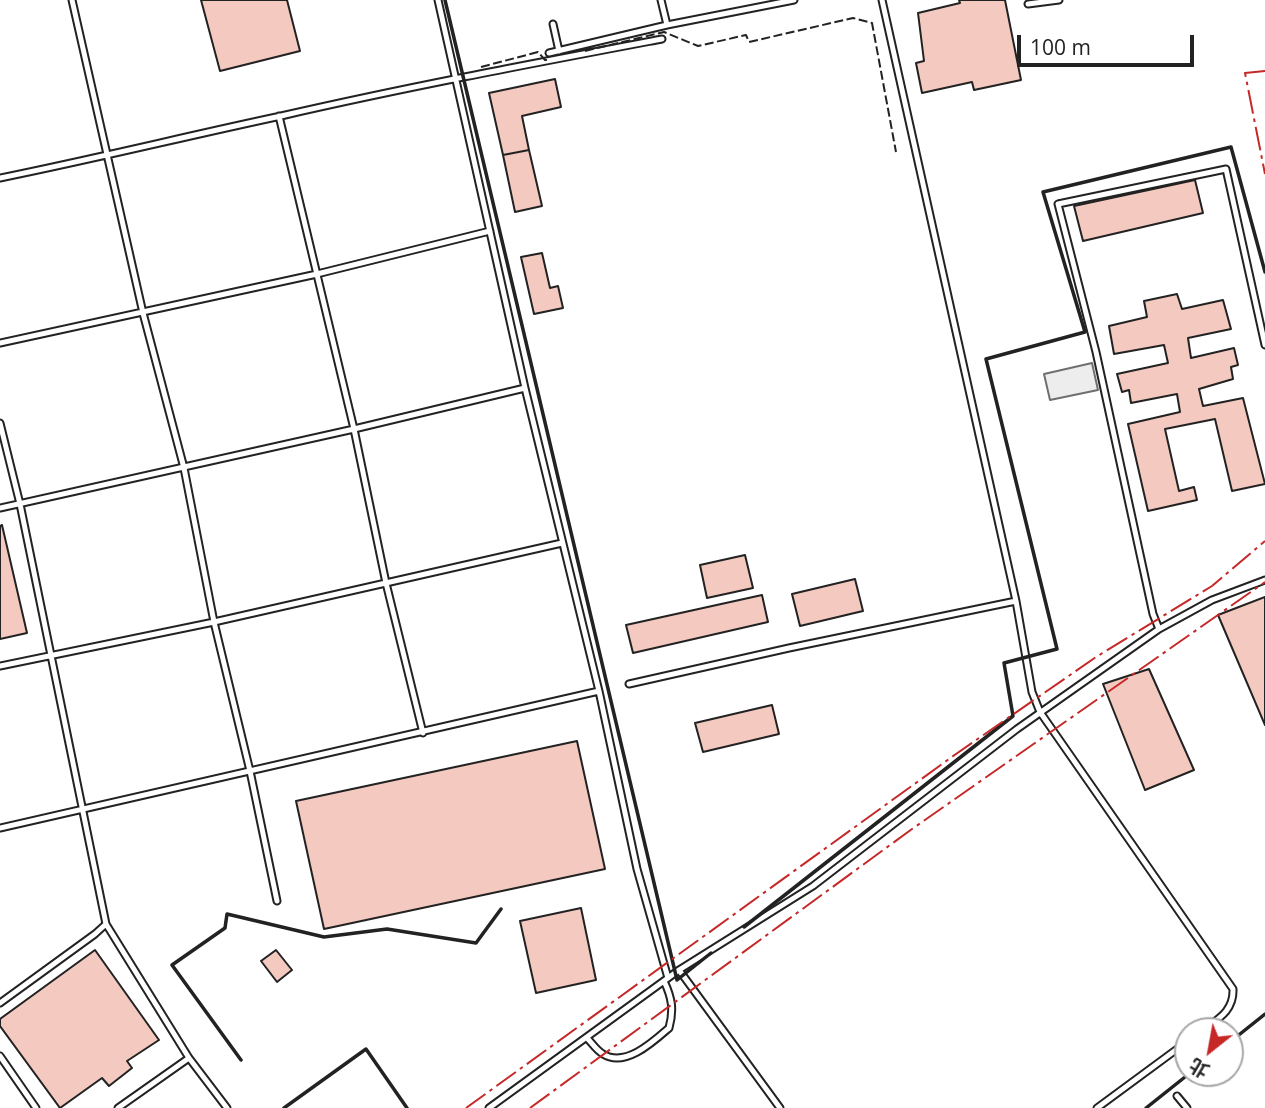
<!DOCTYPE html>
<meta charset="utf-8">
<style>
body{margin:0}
#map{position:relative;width:1265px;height:1108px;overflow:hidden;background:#fff;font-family:"Open Sans","Noto Sans TC",sans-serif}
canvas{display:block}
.north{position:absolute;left:1174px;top:1017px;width:70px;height:70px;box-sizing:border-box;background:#fff;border:2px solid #a7a7a7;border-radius:50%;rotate:211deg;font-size:19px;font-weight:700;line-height:28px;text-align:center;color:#222}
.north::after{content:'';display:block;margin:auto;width:24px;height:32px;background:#c62828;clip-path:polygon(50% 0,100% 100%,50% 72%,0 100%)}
.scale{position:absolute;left:1017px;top:35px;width:177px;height:32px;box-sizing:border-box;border:4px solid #222;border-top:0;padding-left:9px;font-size:21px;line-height:24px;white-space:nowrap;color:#222;-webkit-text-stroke:5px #fff;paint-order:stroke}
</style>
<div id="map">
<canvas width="1265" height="1108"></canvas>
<div class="north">北</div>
<div class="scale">100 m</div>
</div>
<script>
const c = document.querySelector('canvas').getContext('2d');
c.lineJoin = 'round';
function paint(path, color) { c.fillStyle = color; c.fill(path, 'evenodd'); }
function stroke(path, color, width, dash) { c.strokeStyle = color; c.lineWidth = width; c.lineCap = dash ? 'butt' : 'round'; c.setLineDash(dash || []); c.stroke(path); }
const parking = new Path2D(`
 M 1092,363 L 1098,390 L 1050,400 L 1044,374 Z`);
const building = new Path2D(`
 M 201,0 L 287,0 L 300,51 L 220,71 Z
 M 959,0 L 1005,0 L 1021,80 L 974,90 L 972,82 L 922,93 L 916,63 L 924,61 L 918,13 L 960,3 Z
 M 555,79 L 561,107 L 522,116 L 529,150 L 503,155 L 489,93 Z
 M 529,150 L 542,206 L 515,212 L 503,155 Z
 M 1195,180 L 1203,213 L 1083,241 L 1074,206 Z
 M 542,253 L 550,288 L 558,286 L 563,308 L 534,314 L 521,257 Z
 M 1177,294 L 1182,309 L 1223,300 L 1231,329 L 1188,338 L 1191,358 L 1234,348 L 1238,365 L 1231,367 L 1233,379 L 1199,389 L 1203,406 L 1243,398 L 1265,484 L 1232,491 L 1215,419 L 1165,429 L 1179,491 L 1194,487 L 1197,500 L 1148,511 L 1128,424 L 1180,412 L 1177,394 L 1131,403 L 1129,390 L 1122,392 L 1117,374 L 1168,363 L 1164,345 L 1114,354 L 1109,326 L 1147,317 L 1144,301 Z
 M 2,525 L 27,633 L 0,639 L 0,526 Z
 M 745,555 L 753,588 L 707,598 L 700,565 Z
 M 855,579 L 863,611 L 800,626 L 792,594 Z
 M 762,595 L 768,622 L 633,653 L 626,625 Z
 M 1265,597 L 1265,725 L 1218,615 Z
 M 1149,669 L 1194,770 L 1145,790 L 1103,684 Z
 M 772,705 L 779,734 L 703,752 L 695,723 Z
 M 577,741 L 605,869 L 324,929 L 296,801 Z
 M 581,908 L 596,980 L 536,993 L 520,921 Z
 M 95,950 L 159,1040 L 127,1061 L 132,1068 L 109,1086 L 102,1078 L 60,1108 L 0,1026 L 0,1019 Z
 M 276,950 L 292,970 L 277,982 L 261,961 Z`);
const service = new Path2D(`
 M 72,0 L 143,313 L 184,468 L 214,622 L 250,771 L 277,901
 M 438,0 L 525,388 L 599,691 L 637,869 L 668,978
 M 661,0 L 667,25
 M 882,0 L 1016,601 L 1032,692 L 1040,712 L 1233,989 C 1234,1011 1218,1019 1202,1031
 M 1028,4 L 1059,0
 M 553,24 L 559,51
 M 549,53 L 667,25 L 794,0
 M 279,116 L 354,429 L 386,583 L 423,733
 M 0,178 C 94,159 187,136 281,116 C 407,87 535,63 662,39
 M 0,343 L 317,274 L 490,231
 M 0,423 L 20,504 L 106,924 L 189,1058 L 227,1108
 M 0,508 L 354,429 L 525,388
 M 1159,629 L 1153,614 L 1096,352 L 1058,204 L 1226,169 L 1265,345
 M 0,666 L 214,622 L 562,543
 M 629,684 L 789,648 L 1016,601
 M 0,828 L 599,691
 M 679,970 L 780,1108
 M 0,1003 L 95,934 L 106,924
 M 587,1038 C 591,1042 597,1051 603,1054 C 625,1068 653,1042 669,1028 C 674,1010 672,998 664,981
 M 0,1056 L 36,1108
 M 1177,1096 L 1187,1108
 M 118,1108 L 189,1058
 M 489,1108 L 679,970 L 813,886 L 1017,729 L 1159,629 L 1212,600 L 1265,580
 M 1097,1108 L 1188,1041`);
const fence = new Path2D(`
 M 585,51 L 664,32 L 698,46 L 746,35 L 749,42 L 853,18 L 872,23 L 896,152
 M 481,67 L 538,52 L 545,60 L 548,60`);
const wall = new Path2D(`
 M 445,0 L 677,980 L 711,953
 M 744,927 L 1013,716 L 1004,663 L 1057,649 L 986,359 L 1085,332 L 1043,192 L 1231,147 L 1265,272
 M 1230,1042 L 1265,1014
 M 241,1060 L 172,965 L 225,928 L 227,914 L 324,937 L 387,929 L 476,943 L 501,909
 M 284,1108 L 366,1049 L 407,1108
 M 1146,1108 L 1190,1073`);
const power = new Path2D(`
 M 1265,71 L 1245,73 L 1265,174
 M 466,1108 L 956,754 L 1096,657 L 1212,586 L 1265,541
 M 530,1108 L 912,829 L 1265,582`);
paint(parking, '#ededed');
stroke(parking, '#6f6f6f', 2);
paint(building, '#f3c9c0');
stroke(building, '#222', 2);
stroke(service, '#222', 9);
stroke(service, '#fff', 5);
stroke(fence, '#222', 2, [9, 3.5]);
stroke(wall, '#222', 3.5);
stroke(power, '#c62828', 2, [24, 5, 3.5, 5]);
</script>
